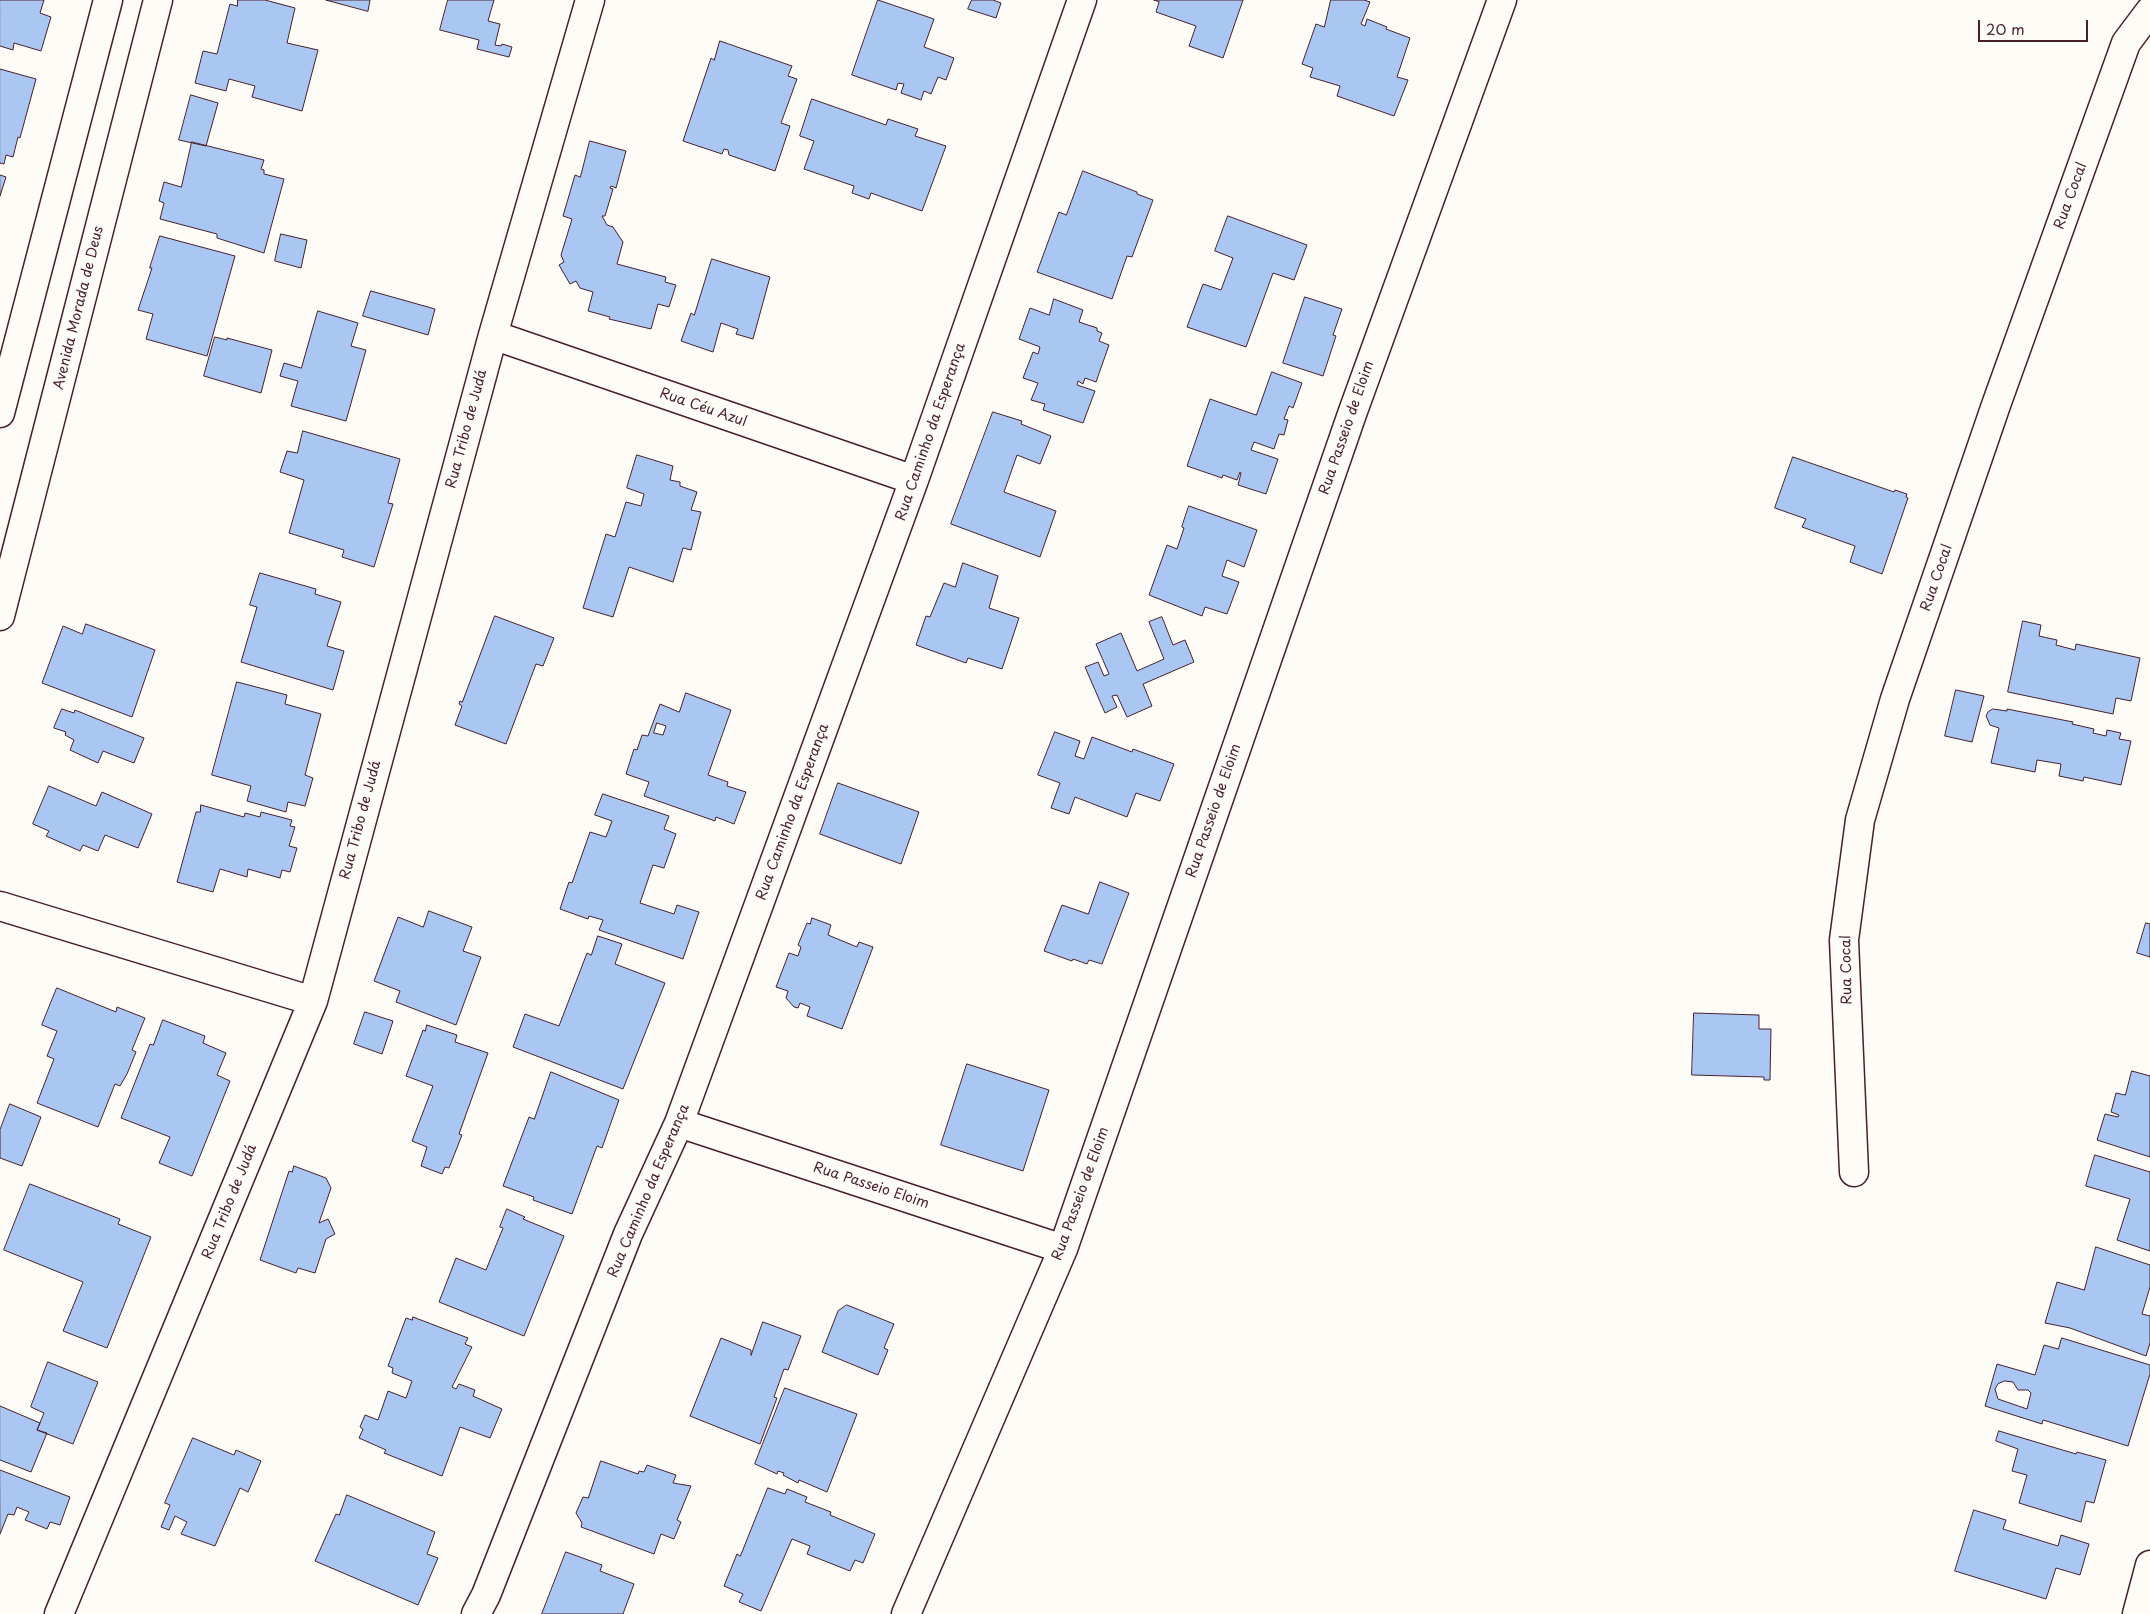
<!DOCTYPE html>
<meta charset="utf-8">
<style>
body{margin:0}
#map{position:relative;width:2150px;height:1614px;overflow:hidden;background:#fdfcf7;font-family:"Playpen Sans",sans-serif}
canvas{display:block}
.scale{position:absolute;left:1978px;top:20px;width:110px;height:22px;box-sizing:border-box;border:2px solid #4a1f2b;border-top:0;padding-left:6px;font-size:15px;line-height:18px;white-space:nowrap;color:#4a1f2b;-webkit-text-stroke:4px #fdfcf7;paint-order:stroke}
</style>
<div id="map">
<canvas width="2150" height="1614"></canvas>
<div class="scale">20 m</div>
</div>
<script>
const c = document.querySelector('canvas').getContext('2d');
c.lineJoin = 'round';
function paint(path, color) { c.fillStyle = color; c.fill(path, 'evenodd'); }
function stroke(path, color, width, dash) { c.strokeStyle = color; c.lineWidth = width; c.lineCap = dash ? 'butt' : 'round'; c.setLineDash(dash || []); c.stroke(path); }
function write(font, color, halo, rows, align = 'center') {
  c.font = font + ' "Playpen Sans",sans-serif'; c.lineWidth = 5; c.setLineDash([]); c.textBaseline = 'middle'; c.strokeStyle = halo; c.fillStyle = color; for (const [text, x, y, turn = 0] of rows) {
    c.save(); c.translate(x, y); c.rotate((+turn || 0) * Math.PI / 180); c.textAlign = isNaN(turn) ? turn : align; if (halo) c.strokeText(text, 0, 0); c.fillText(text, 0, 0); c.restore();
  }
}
const building = new Path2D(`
 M 0,0 L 44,0 L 40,13 L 51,17 L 41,51 L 14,43 L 13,50 L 0,46 Z
 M 238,0 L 265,0 L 295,8 L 287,43 L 318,50 L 302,111 L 252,97 L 255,86 L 229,79 L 226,91 L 195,83 L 203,51 L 217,54 L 230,4 L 237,6 Z
 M 326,0 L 370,0 L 368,11 Z
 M 448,0 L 494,0 L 488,21 L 500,24 L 495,45 L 501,46 L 502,44 L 512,47 L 509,57 L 477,49 L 479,40 L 440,30 Z
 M 878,0 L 934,19 L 924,47 L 954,58 L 946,80 L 938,77 L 931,94 L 924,91 L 921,100 L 901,93 L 904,84 L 898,83 L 896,90 L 852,75 Z
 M 972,0 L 993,0 L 1001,3 L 996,18 L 968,9 Z
 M 1154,0 L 1243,0 L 1223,58 L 1189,46 L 1196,26 L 1156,12 L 1159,2 Z
 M 1331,0 L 1364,0 L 1370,2 L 1361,24 L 1365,26 L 1367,19 L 1387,27 L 1386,29 L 1410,38 L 1397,77 L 1408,80 L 1394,116 L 1337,96 L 1340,86 L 1310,77 L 1313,68 L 1302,64 L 1316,24 L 1324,27 Z
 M 720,41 L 792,66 L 788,76 L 797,79 L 781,123 L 790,126 L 775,171 L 729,155 L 728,150 L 724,149 L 722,154 L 683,141 L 711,58 L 714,60 Z
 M 0,69 L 36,79 L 20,138 L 18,137 L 13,157 L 6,155 L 4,164 L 0,163 Z
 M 191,95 L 218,103 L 206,146 L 179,140 Z
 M 812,99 L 886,125 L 888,119 L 918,129 L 915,136 L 946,146 L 922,211 L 871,193 L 869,199 L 852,193 L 854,186 L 804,169 L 814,141 L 800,136 Z
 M 590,141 L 626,151 L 616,188 L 611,186 L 610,188 L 613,189 L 605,216 L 602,216 L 607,225 L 613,227 L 623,242 L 617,264 L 666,277 L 665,282 L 676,285 L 669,307 L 658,304 L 651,329 L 609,319 L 610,317 L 588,311 L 593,292 L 580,288 L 576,281 L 570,284 L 559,265 L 564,262 L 561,255 L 572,219 L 563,216 L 575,175 L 580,177 Z
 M 192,142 L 264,160 L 261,169 L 264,170 L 264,174 L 284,179 L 264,253 L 217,238 L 217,234 L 160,219 L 164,203 L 159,201 L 164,182 L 181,187 Z
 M 1083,171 L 1137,192 L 1137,194 L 1153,200 L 1132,257 L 1127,256 L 1112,299 L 1037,272 L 1059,212 L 1066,215 Z
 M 0,175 L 6,177 L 0,196 Z
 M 1228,216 L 1307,245 L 1294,280 L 1273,273 L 1246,347 L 1187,327 L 1203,284 L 1221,290 L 1233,258 L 1215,251 Z
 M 281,234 L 307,240 L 301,268 L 275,261 Z
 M 160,236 L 235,256 L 207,356 L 146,339 L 153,314 L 138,310 L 152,268 L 150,268 Z
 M 712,259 L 770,277 L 753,339 L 736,334 L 738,329 L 721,323 L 713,352 L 681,341 L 691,313 L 694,315 Z
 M 371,291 L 435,309 L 428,335 L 363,316 Z
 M 1305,297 L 1342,309 L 1333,335 L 1336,336 L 1323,376 L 1283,363 Z
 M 1054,299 L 1083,310 L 1079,322 L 1097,328 L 1097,331 L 1102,333 L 1099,341 L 1109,345 L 1096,382 L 1085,378 L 1083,384 L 1078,381 L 1077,385 L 1095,391 L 1083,423 L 1043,410 L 1045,404 L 1031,400 L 1038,383 L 1023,378 L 1033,352 L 1038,354 L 1040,347 L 1019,339 L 1030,308 L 1049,315 Z
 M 318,311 L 358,323 L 351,346 L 366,350 L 346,421 L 291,406 L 298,381 L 280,376 L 284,363 L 301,368 Z
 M 215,337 L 227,340 L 227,338 L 272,350 L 261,393 L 204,376 Z
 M 1272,372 L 1302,383 L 1293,408 L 1289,406 L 1284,419 L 1288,420 L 1284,435 L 1279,434 L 1274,449 L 1254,442 L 1251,450 L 1278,459 L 1266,494 L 1238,485 L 1241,473 L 1240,472 L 1237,480 L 1223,475 L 1222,478 L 1187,466 L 1210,399 L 1256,415 Z
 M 993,412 L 1022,421 L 1021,424 L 1051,436 L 1040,464 L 1017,455 L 1004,492 L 1056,511 L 1040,557 L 951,524 Z
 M 303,431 L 400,459 L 388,503 L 393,504 L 374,567 L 342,557 L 344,550 L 289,533 L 304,480 L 280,472 L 287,451 L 297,453 Z
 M 637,455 L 673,466 L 670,480 L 680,482 L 680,486 L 697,492 L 691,510 L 701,512 L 691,550 L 683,548 L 673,582 L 629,567 L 613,617 L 583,608 L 606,534 L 615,537 L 626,502 L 641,506 L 644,494 L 627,488 Z
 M 1793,457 L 1894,492 L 1895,490 L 1907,494 L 1906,497 L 1908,498 L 1882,574 L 1850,562 L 1855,546 L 1802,527 L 1806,519 L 1775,508 Z
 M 1189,506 L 1257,530 L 1244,567 L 1227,560 L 1222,576 L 1239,582 L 1227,614 L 1205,607 L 1202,616 L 1149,595 L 1167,545 L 1177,549 L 1184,528 L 1182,527 Z
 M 963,563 L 998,576 L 989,608 L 1019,618 L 1002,669 L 968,658 L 966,663 L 916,645 L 926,616 L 930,617 L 944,583 L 955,587 Z
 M 260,573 L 316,589 L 315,594 L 341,602 L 327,646 L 344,651 L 333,690 L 241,662 L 257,607 L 250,605 Z
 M 495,616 L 554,638 L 543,666 L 536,664 L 506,744 L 455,725 L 462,706 L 459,704 L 460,701 L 462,702 Z
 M 1162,617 L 1173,645 L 1185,640 L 1194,662 L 1143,684 L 1152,706 L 1127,717 L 1117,695 L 1112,696 L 1117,707 L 1105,713 L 1085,667 L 1098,662 L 1104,676 L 1109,674 L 1096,644 L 1121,633 L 1137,671 L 1164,659 L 1149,622 Z
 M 2023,621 L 2041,625 L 2039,636 L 2057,640 L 2056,645 L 2075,650 L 2076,644 L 2140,658 L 2131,701 L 2116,698 L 2113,714 L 2008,692 Z
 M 86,624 L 155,650 L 132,717 L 42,683 L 63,626 L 82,634 Z
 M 237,682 L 287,695 L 285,704 L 321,714 L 305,775 L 313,778 L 305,806 L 288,802 L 286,812 L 247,801 L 251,786 L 212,775 Z
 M 1956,690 L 1984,696 L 1972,742 L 1945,736 Z
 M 686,693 L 731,710 L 708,775 L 728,782 L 727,786 L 746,792 L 734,824 L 716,817 L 715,821 L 644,796 L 649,782 L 626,774 L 634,749 L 637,750 L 642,735 L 648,736 L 660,704 L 679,712 ZM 657,723 L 666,726 L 663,735 L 654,733 Z
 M 62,709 L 74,713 L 75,710 L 144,738 L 134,763 L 103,751 L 98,763 L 70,750 L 74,740 L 65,735 L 66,732 L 54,728 Z
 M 1993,709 L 2007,711 L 2007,709 L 2073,722 L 2072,724 L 2094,729 L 2093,733 L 2106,736 L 2107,730 L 2121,733 L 2119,739 L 2131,741 L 2121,785 L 2084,777 L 2083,781 L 2059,776 L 2061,764 L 2037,760 L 2035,772 L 1991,763 L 1999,728 L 1990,725 L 1986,716 L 1988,712 Z
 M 1055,732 L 1080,741 L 1075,756 L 1084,759 L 1092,737 L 1132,752 L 1133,749 L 1174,764 L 1160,801 L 1136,793 L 1127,817 L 1075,797 L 1069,814 L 1051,808 L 1060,783 L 1038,775 Z
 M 838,783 L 919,812 L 901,864 L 820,834 Z
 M 49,786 L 96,806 L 102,792 L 152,814 L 138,848 L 105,835 L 98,851 L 83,845 L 80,851 L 46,836 L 49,831 L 33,824 Z
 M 603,794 L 669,816 L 664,829 L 676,834 L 664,868 L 653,865 L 640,903 L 674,914 L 677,905 L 699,912 L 683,959 L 599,930 L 603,920 L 589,916 L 588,919 L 560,909 L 569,882 L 572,883 L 590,832 L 606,837 L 612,821 L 595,815 Z
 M 201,805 L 244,817 L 245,813 L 260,817 L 261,812 L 292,820 L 290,826 L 295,827 L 289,846 L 297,848 L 290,872 L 282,870 L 280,878 L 248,869 L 247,877 L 220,869 L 213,892 L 177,882 L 196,812 L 200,812 Z
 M 1100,882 L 1129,893 L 1102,964 L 1089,960 L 1087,964 L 1073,959 L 1072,961 L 1044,951 L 1062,905 L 1088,914 Z
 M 429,911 L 472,927 L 463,951 L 481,957 L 456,1025 L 396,1002 L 400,991 L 374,981 L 398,917 L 423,927 Z
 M 812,918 L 831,925 L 828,935 L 857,947 L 859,942 L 873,947 L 842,1029 L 807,1016 L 810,1007 L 800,1003 L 798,1008 L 794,1007 L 786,998 L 788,991 L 776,987 L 789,953 L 798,956 L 801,947 L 798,945 L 807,923 L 810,924 Z
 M 2146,923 L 2150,924 L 2150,957 L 2137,953 Z
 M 598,936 L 622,944 L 615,964 L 665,983 L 623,1089 L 513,1047 L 525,1014 L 559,1026 L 587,953 L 591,955 Z
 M 57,988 L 116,1012 L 117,1007 L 145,1018 L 132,1050 L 136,1052 L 127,1074 L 120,1086 L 115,1084 L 98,1127 L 37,1103 L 54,1059 L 47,1056 L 57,1031 L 42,1025 Z
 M 365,1012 L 393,1021 L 382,1054 L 354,1044 Z
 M 1694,1013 L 1759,1015 L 1759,1029 L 1771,1029 L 1770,1080 L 1764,1080 L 1764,1077 L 1692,1075 Z
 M 163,1020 L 205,1036 L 203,1043 L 226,1053 L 217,1075 L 230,1081 L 192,1176 L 159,1163 L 170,1137 L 121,1118 L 150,1044 L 153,1045 Z
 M 427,1025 L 457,1035 L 455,1042 L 488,1053 L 459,1134 L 462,1135 L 449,1168 L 445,1167 L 442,1174 L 421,1166 L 427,1147 L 412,1141 L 433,1086 L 406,1076 L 423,1030 L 425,1031 Z
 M 967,1064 L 1049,1090 L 1023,1171 L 941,1145 Z
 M 2132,1071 L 2150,1076 L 2150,1157 L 2097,1140 L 2105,1114 L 2118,1117 L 2119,1115 L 2111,1112 L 2116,1093 L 2125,1095 Z
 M 551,1072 L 619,1100 L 602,1148 L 597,1146 L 572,1214 L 533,1200 L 534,1197 L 503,1186 L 529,1117 L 534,1119 Z
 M 10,1104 L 41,1117 L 22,1166 L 0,1158 L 0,1130 Z
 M 2095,1155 L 2150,1172 L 2150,1251 L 2117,1240 L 2130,1199 L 2086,1186 Z
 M 294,1166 L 326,1178 L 331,1188 L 319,1223 L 328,1219 L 335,1234 L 326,1239 L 315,1273 L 298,1268 L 296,1273 L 260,1260 L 289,1171 L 292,1172 Z
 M 30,1184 L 120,1219 L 118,1224 L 151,1237 L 107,1348 L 63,1331 L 83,1282 L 4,1250 Z
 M 507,1209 L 525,1217 L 523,1219 L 564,1236 L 524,1336 L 439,1302 L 456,1258 L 486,1270 L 503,1228 L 500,1227 Z
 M 2096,1247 L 2150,1265 L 2150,1287 L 2142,1314 L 2150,1316 L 2150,1343 L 2146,1356 L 2070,1328 L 2045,1323 L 2057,1282 L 2084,1290 Z
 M 847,1305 L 894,1324 L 884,1348 L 888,1350 L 878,1375 L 822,1352 L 838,1311 Z
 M 413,1317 L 468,1338 L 465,1344 L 472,1347 L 452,1387 L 456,1389 L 459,1384 L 475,1390 L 473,1396 L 502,1409 L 490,1438 L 460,1427 L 442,1476 L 384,1453 L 386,1450 L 359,1438 L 363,1429 L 360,1427 L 365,1415 L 378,1420 L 388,1391 L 406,1398 L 412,1381 L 392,1373 L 393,1368 L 388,1366 L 406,1318 L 412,1320 Z
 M 763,1322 L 801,1336 L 788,1370 L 784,1369 L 774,1397 L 777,1398 L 760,1444 L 690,1416 L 721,1338 L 751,1350 L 751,1355 Z
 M 2062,1338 L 2150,1365 L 2150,1374 L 2128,1446 L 2043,1420 L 2042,1424 L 1985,1406 L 1997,1364 L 2035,1375 L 2044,1345 L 2058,1349 ZM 2005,1381 L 2013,1382 L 2018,1390 L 2028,1390 L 2031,1393 L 2027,1409 L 1998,1399 L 1995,1389 L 1998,1384 Z
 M 48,1362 L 98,1382 L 73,1444 L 37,1430 L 44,1413 L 31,1407 Z
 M 785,1388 L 857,1414 L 827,1492 L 799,1480 L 798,1483 L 783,1475 L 784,1473 L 778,1471 L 777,1474 L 755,1464 Z
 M 0,1406 L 40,1423 L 37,1430 L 47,1433 L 31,1472 L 0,1460 Z
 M 1999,1431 L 2076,1454 L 2077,1452 L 2106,1460 L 2094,1503 L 2086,1501 L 2081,1522 L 2019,1503 L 2027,1475 L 2012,1471 L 2018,1449 L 1996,1441 Z
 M 193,1438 L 234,1455 L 236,1450 L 261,1461 L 248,1492 L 240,1488 L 215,1546 L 181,1534 L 187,1522 L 175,1516 L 169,1530 L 161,1527 L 170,1505 L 165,1503 Z
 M 601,1461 L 638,1474 L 639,1471 L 644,1472 L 647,1465 L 676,1475 L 673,1483 L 691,1486 L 677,1520 L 681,1522 L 674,1539 L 661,1534 L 654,1554 L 581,1527 L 582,1523 L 576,1513 L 583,1497 L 588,1498 Z
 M 0,1470 L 70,1497 L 60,1525 L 50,1522 L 47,1529 L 25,1520 L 29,1512 L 17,1507 L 14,1515 L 8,1514 L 0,1534 Z
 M 768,1488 L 785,1494 L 787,1489 L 807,1497 L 805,1502 L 831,1512 L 830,1515 L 875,1534 L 863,1563 L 855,1560 L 850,1571 L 807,1554 L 810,1546 L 792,1539 L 761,1611 L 739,1602 L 743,1594 L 724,1586 L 737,1554 L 740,1556 Z
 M 347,1495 L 435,1532 L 427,1554 L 438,1558 L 418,1605 L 315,1561 L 336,1514 L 339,1515 Z
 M 1974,1510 L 2006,1520 L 2003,1529 L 2058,1546 L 2061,1535 L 2089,1544 L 2080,1575 L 2056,1568 L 2046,1599 L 1955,1571 Z
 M 566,1552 L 602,1565 L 600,1571 L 634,1584 L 623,1614 L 542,1614 Z`);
const minor = new Path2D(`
 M 493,335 L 914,480
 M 0,413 L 108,0
 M 0,616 L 158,0
 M 0,906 L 313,1001
 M 679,1123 L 1063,1249
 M 1854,1172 L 1844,940 L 1860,820 L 1895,699 L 1996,405 L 2126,43 L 2150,11
 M 59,1614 L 313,1001 L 493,335 L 590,0
 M 476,1614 L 486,1595 L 628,1234 L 679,1123 L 914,480 L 1082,0
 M 906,1614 L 1063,1249 L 1352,414 L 1502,0
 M 2137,1614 L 2150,1565`);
const streetNames = [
 ["Rua Cocal",2071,196,-70],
 ["Avenida Morada de Deus",79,308,-76],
 ["Rua Céu Azul",703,408,19],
 ["Rua Passeio de Eloim",1347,428,-71],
 ["Rua Tribo de Judá",467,429,-75],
 ["Rua Caminho da Esperança",931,432,-71],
 ["Rua Cocal",1937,578,-71],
 ["Rua Passeio de Eloim",1214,811,-71],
 ["Rua Caminho da Esperança",793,812,-70],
 ["Rua Tribo de Judá",361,820,-75],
 ["Rua Cocal",1847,970,-91],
 ["Rua Passeio Eloim",871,1186,18],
 ["Rua Caminho da Esperança",649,1191,-67],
 ["Rua Passeio de Eloim",1081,1194,-70],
 ["Rua Tribo de Judá",230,1202,-68]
];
paint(building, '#aac6f2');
stroke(building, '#4a1f2b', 1);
stroke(minor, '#4a1f2b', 31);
stroke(minor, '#fdfcf7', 28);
write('14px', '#4a1f2b', '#fdfcf7', streetNames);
</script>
